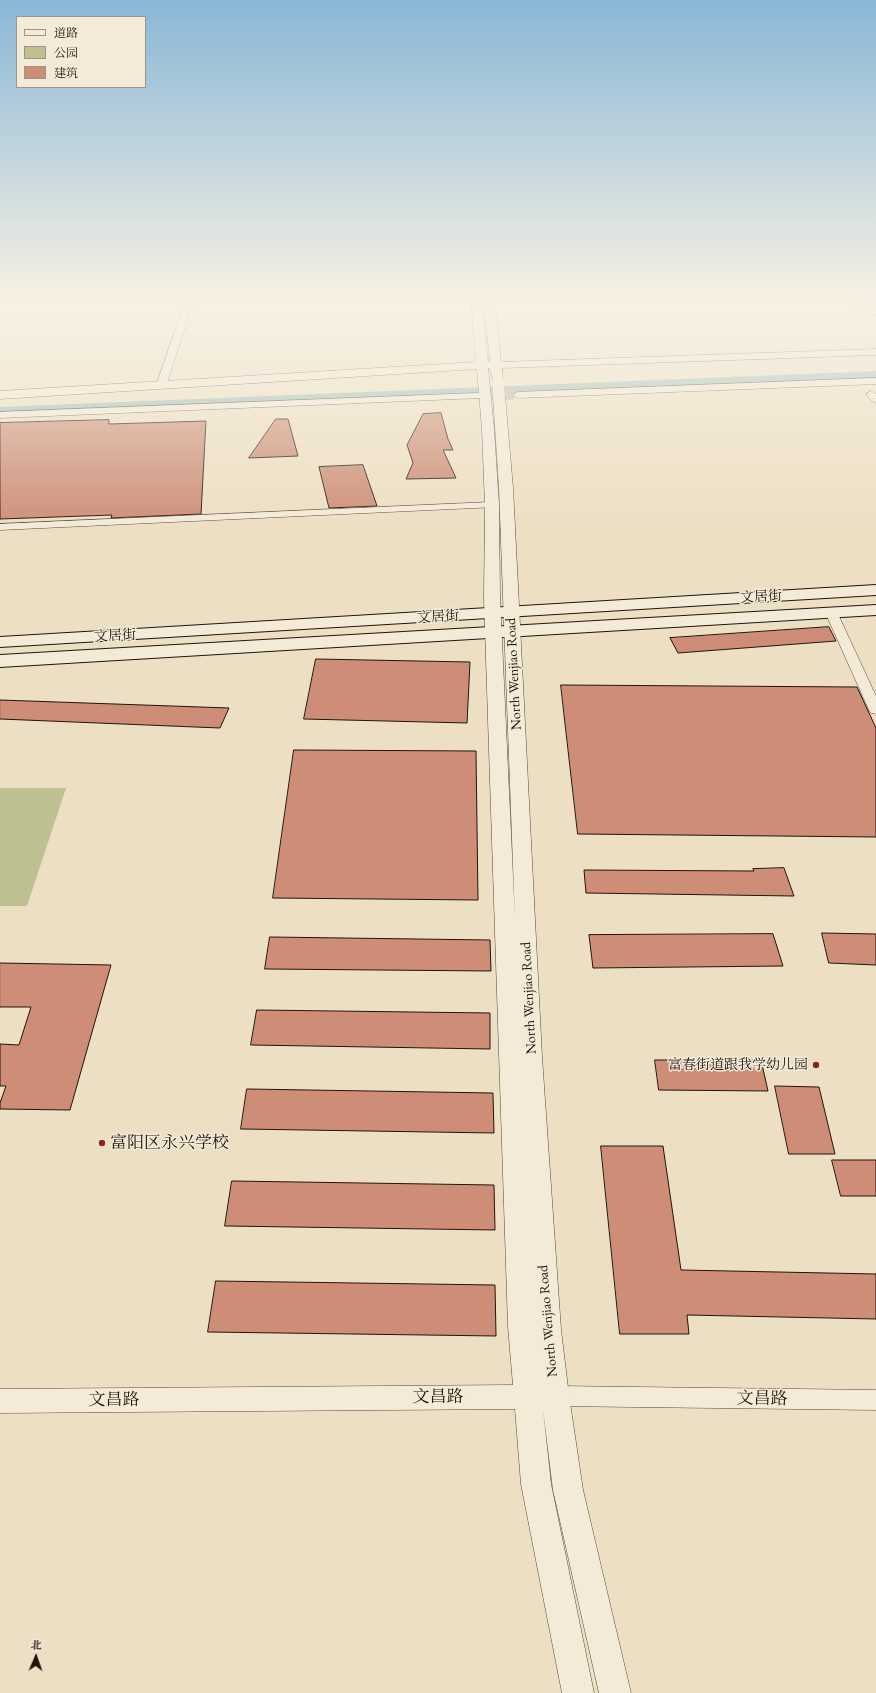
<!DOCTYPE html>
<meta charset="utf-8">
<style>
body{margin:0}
#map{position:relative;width:876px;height:1693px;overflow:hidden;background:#eddfc3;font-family:"EB Garamond","Noto Serif SC",serif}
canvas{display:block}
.legend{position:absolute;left:16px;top:16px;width:130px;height:72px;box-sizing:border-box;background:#f3ead8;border:1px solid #9f9487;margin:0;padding:5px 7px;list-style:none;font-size:12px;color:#22140d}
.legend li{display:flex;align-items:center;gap:8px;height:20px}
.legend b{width:20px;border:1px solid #9f9487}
.north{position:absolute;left:16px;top:1637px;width:40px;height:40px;-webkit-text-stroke:3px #f3ead8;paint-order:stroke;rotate:2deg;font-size:11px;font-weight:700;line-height:16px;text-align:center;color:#22140d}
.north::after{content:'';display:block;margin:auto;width:14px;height:18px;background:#22140d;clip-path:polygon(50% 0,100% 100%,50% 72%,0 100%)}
</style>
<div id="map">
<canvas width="876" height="1693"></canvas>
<ul class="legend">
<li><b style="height:5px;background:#f3ead8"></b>道路</li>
<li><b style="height:11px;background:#bfc08f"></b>公园</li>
<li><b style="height:11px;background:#cd8d77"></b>建筑</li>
</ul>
<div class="north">北</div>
</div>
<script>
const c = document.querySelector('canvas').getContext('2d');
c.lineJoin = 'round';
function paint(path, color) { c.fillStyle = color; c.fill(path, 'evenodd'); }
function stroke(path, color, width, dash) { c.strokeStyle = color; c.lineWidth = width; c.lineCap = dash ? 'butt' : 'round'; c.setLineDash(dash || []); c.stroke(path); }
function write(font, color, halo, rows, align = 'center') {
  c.font = font + ' "EB Garamond","Noto Serif SC",serif'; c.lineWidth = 3; c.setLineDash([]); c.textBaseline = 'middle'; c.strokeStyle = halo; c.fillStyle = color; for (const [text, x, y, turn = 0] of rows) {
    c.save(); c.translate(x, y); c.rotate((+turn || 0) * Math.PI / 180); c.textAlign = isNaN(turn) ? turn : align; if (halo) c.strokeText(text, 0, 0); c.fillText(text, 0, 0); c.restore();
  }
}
const green = new Path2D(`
 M 0,788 L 66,788 L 27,906 L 0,906 Z`);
const canal = new Path2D(`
 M 876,371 L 876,379 L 0,415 L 0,407 Z`);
const building = new Path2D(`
 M 441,413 L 448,439 L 453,450 L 443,450 L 456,478 L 406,479 L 413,463 L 407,445 L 423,414 Z
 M 276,419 L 288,419 L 298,456 L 249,458 Z
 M 109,420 L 109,424 L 206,421 L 201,514 L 111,518 L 112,515 L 0,519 L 0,423 Z
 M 363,465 L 377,506 L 329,508 L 319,467 Z
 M 829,627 L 836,641 L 678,653 L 670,638 Z
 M 316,659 L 470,662 L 467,723 L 304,719 Z
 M 561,685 L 857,687 L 876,728 L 876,837 L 578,834 Z
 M 0,700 L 229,708 L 220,728 L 0,719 Z
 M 294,750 L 476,751 L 478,900 L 273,898 Z
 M 784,868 L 794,896 L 586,893 L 584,870 L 754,871 L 753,869 Z
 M 822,933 L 876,934 L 876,965 L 829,963 Z
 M 773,934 L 783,966 L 593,968 L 589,935 Z
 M 270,937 L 490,940 L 491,971 L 265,969 Z
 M 0,963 L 111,965 L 70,1110 L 0,1109 L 0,1103 L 6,1086 L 0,1086 L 0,1044 L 19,1045 L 31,1007 L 0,1007 Z
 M 257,1010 L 490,1013 L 490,1049 L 251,1045 Z
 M 655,1060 L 761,1060 L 768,1091 L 659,1090 Z
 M 775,1086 L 819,1087 L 835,1154 L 789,1154 Z
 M 247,1089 L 493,1093 L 494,1133 L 241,1129 Z
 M 601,1146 L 663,1146 L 681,1270 L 876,1274 L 876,1319 L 687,1315 L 689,1334 L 620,1334 Z
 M 832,1160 L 876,1160 L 876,1196 L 841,1196 Z
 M 232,1181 L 494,1185 L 495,1230 L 225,1226 Z
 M 216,1281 L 495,1285 L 496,1336 L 208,1332 Z`);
const minorTunnel = new Path2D(`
 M 478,396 L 518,395`);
const minor = new Path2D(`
 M 187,296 L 195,296 L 166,386 L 164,388 L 158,388 L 156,386 Z
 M 876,378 L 876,384 L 518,398 L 513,395 L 518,392 Z
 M 871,391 L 876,394 L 876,403 L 873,402 L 866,394 Z
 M 478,393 L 483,396 L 481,398 L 0,418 L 0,412 Z
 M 492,502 L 496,503 L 497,505 L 496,507 L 0,530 L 0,524 Z
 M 831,608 L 835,609 L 837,612 L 876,696 L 876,714 L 871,713 L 869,710 L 825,612 L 827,609 Z
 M 555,1386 L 876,1390 L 876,1410 L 555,1406 L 547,1403 L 544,1396 L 547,1389 Z`);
const tertiary = new Path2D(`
 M 471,296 L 481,296 L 488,362 L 490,362 L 484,296 L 494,296 L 501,362 L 876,349 L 876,355 L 502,368 L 503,378 L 501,380 L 493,380 L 490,368 L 488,368 L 494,429 L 499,505 L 500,598 L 515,919 L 499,488 L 493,396 L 495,393 L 503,393 L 505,396 L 513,488 L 542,1057 L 561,1330 L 569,1396 L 583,1490 L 631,1693 L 599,1693 L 553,1490 L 543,1409 L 551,1484 L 594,1693 L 562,1693 L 521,1484 L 515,1409 L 0,1413 L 0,1389 L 513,1385 L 508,1326 L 484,598 L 485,505 L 482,429 L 477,369 L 0,399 L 0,391 L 476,362 Z
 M 836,296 L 850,296 L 876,308 L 876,315 Z`);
const secondary = new Path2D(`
 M 876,585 L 876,595 L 0,647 L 0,637 Z
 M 876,605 L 876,615 L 0,667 L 0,655 Z`);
const tertiaryBridge = new Path2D(`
 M 498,384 L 499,396`);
const markers = [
 [816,1065,4,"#8f2418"],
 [102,1143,4,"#8f2418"]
];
const streetNames = [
 ["文居街",761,597,-3],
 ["文居街",438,617,-3],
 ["文居街",115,636,-3],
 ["North Wenjiao Road",514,674,-93],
 ["North Wenjiao Road",529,998,-93],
 ["North Wenjiao Road",548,1321,-95]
];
const poiNames = [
 ["富春街道跟我学幼儿园",808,1065]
];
const nearPoinames = [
 ["富阳区永兴学校",110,1143]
];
const nearStreetnames = [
 ["文昌路",438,1397],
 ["文昌路",762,1399,1],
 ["文昌路",114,1400]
];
paint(green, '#bfc08f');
paint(canal, '#9bbbbb');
paint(building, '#cd8d77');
stroke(building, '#22140d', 1);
stroke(minorTunnel, '#c4b69f', 9, [9, 4.5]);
stroke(minor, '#55473a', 1);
stroke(tertiary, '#55473a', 1);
stroke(secondary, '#22140d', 2);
paint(minor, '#f3ead8');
paint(tertiary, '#f3ead8');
paint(secondary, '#f3ead8');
stroke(tertiaryBridge, '#55473a', 12, []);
stroke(tertiaryBridge, '#f3ead8', 12);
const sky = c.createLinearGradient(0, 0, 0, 533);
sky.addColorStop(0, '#89b7d6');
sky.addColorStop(0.56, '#f7f1e4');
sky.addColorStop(1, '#f7f1e400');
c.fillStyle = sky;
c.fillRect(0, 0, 876, 533);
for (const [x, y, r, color] of markers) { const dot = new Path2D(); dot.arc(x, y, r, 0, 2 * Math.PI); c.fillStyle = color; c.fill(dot); stroke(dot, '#f3ead8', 1.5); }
write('14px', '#22140d', '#f3ead8', streetNames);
write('14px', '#22140d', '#f3ead8', poiNames, 'right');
write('17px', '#22140d', '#f3ead8', nearPoinames, 'left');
write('17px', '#22140d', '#f3ead8', nearStreetnames);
</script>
